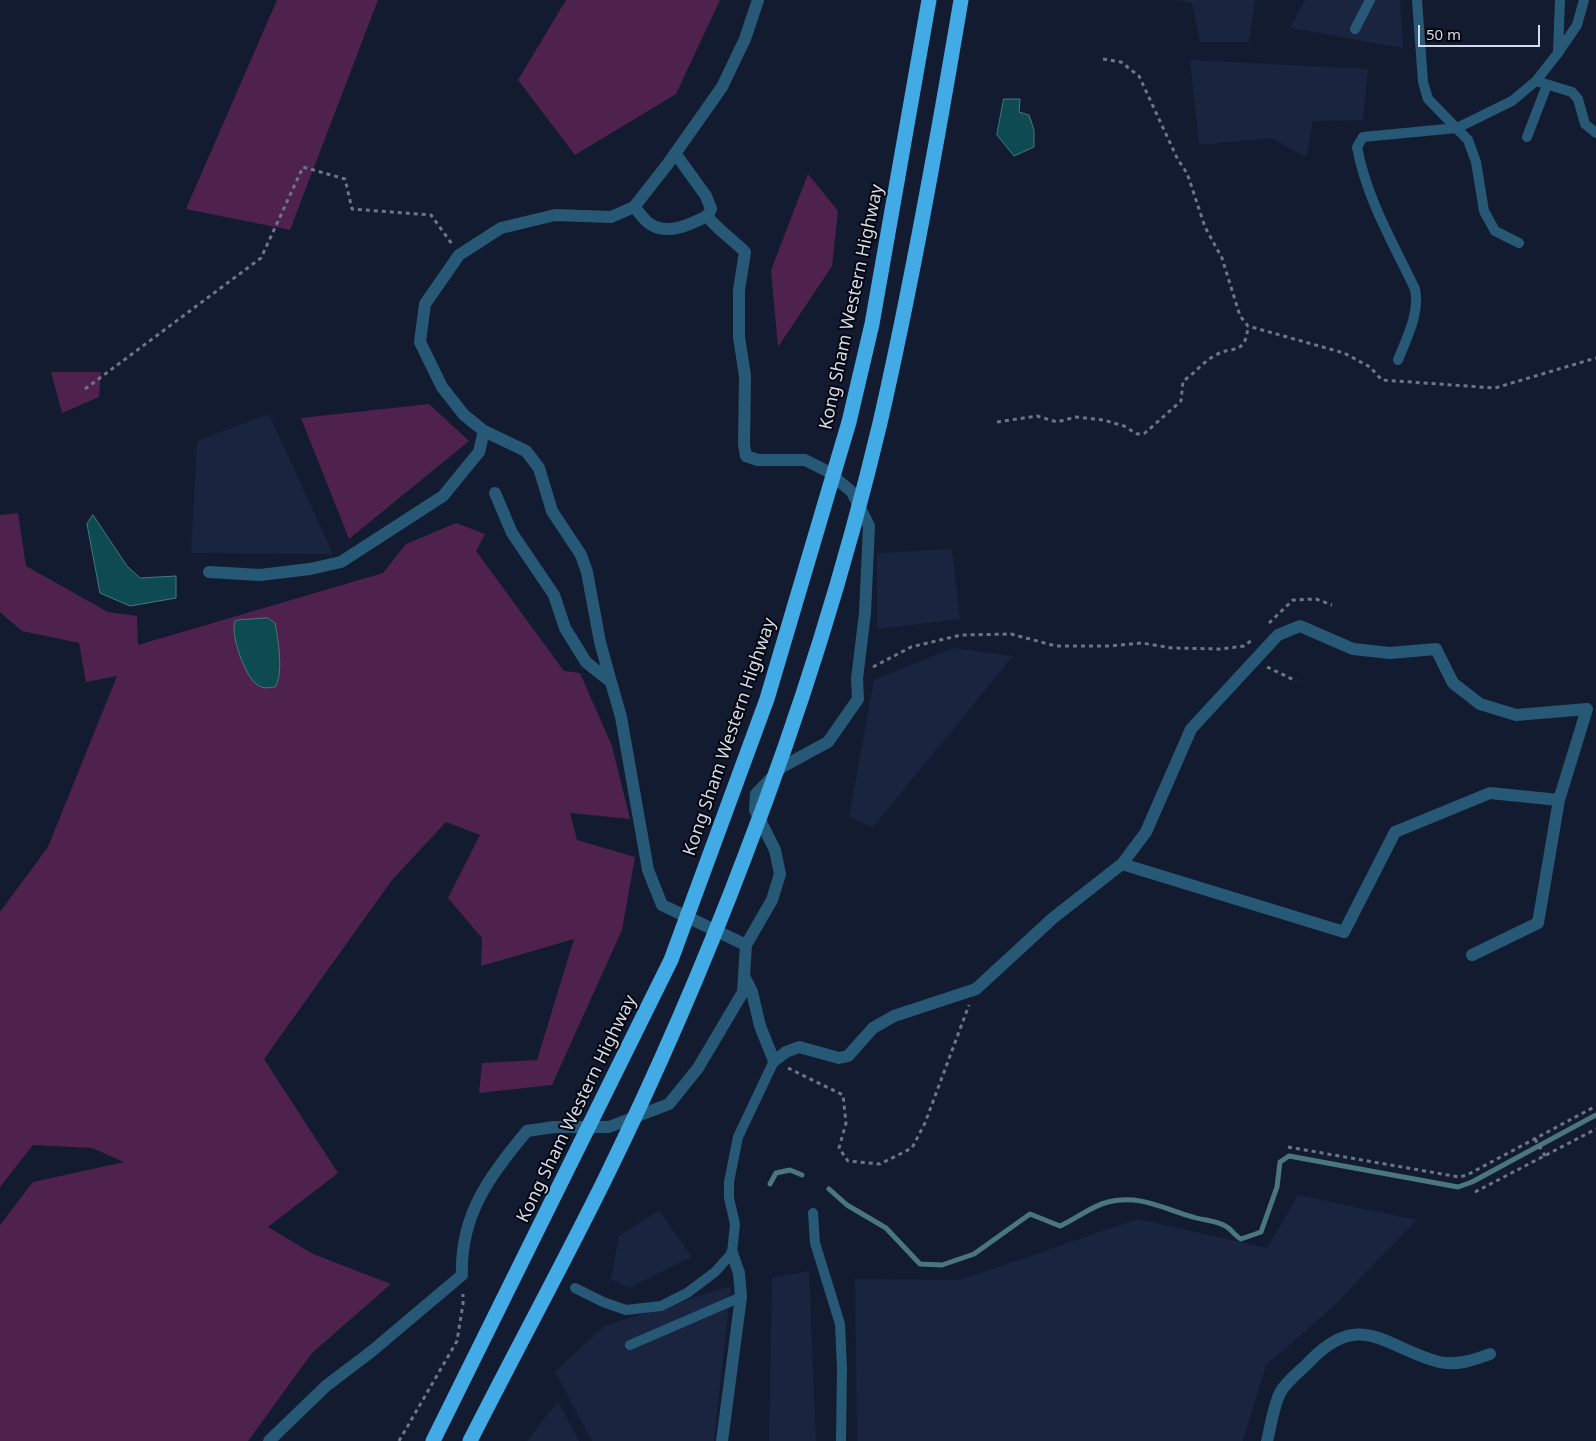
<!DOCTYPE html>
<style>
body{margin:0}
#map{position:relative;width:1596px;height:1441px;overflow:hidden;background:#131b30;font-family:"Noto Sans",sans-serif}
canvas{display:block}
.scale{position:absolute;left:1418px;top:25px;width:122px;height:22px;box-sizing:border-box;border:2px solid #d4dae9;border-top:0;padding-left:6px;font-size:15px;line-height:18px;white-space:nowrap;color:#d4dae9;-webkit-text-stroke:4px #04060f;paint-order:stroke}
</style>
<div id="map">
<canvas width="1596" height="1441"></canvas>
<div class="scale">50 m</div>
</div>
<script>
const c = document.querySelector('canvas').getContext('2d');
c.lineJoin = 'round';
function paint(path, color) { c.fillStyle = color; c.fill(path, 'evenodd'); }
function stroke(path, color, width, dash) { c.strokeStyle = color; c.lineWidth = width; c.lineCap = dash ? 'butt' : 'round'; c.setLineDash(dash || []); c.stroke(path); }
function write(font, color, halo, rows, align = 'center') {
  c.font = font + ' "Noto Sans",sans-serif'; c.lineWidth = 4; c.setLineDash([]); c.textBaseline = 'middle'; c.strokeStyle = halo; c.fillStyle = color; for (const [text, x, y, turn = 0] of rows) {
    c.save(); c.translate(x, y); c.rotate((+turn || 0) * Math.PI / 180); c.textAlign = isNaN(turn) ? turn : align; if (halo) c.strokeText(text, 0, 0); c.fillText(text, 0, 0); c.restore();
  }
}
const built = new Path2D(`
 M 1175,0 L 1255,0 L 1249,42 L 1200,42 L 1192,3 Z
 M 1305,0 L 1400,0 L 1403,48 L 1290,28 Z
 M 1190,60 L 1368,69 L 1363,120 L 1313,121 L 1306,157 L 1271,138 L 1199,145 Z
 M 269,414 L 333,554 L 191,553 L 197,441 Z
 M 952,549 L 960,619 L 877,629 L 877,553 Z
 M 953,648 L 1013,656 L 873,827 L 849,817 L 874,680 Z
 M 1298,1195 L 1416,1220 L 1336,1304 L 1266,1365 L 1243,1441 L 857,1441 L 855,1279 L 960,1280 L 1138,1219 L 1267,1248 Z
 M 659,1210 L 692,1257 L 629,1288 L 611,1279 L 619,1236 Z
 M 809,1271 L 816,1441 L 769,1441 L 772,1278 Z
 M 731,1286 L 714,1441 L 592,1441 L 555,1372 L 604,1326 Z
 M 558,1401 L 579,1441 L 527,1441 Z`);
const green = new Path2D(`
 M 277,0 L 378,0 L 290,230 L 186,209 Z
 M 566,0 L 720,0 L 676,94 L 575,155 L 518,80 Z
 M 808,174 L 838,211 L 832,266 L 778,347 L 771,270 Z
 M 51,372 L 101,372 L 99,397 L 62,413 Z
 M 429,404 L 469,441 L 349,539 L 301,418 Z
 M 18,513 L 26,566 L 108,612 L 137,616 L 138,645 L 383,573 L 406,544 L 456,523 L 485,534 L 476,551 L 564,671 L 580,673 L 612,746 L 630,819 L 570,813 L 577,840 L 635,857 L 622,930 L 552,1085 L 479,1093 L 482,1063 L 537,1060 L 574,939 L 481,966 L 482,938 L 448,898 L 480,835 L 446,822 L 392,880 L 264,1059 L 338,1173 L 268,1227 L 313,1254 L 391,1284 L 312,1353 L 248,1441 L 0,1441 L 0,1225 L 33,1182 L 124,1162 L 92,1148 L 33,1145 L 0,1187 L 0,912 L 48,847 L 117,676 L 86,682 L 79,643 L 22,631 L 0,612 L 0,515 Z`);
const water = new Path2D(`
 M 1004,99 L 1020,99 L 1019,112 L 1029,115 L 1034,130 L 1034,147 L 1014,156 L 997,135 Z
 M 93,515 L 127,566 L 140,578 L 176,576 L 176,598 L 130,606 L 100,593 L 87,524 Z
 M 268,618 L 275,623 C 278,638 284,675 275,687 C 268,688 262,689 256,684 C 245,675 230,635 235,621 L 238,620 Z`);
const stream = new Path2D(`
 M 770,1184 L 776,1173 L 790,1170 L 802,1175
 M 829,1189 L 847,1205 L 886,1228 L 920,1264 L 942,1265 L 974,1254 L 1030,1214 L 1060,1226 C 1076,1219 1091,1206 1108,1202 C 1140,1194 1164,1209 1193,1217 C 1205,1221 1216,1220 1227,1227 C 1232,1230 1235,1236 1241,1239 L 1261,1232 L 1277,1187 L 1280,1162 L 1289,1156 L 1458,1187 L 1472,1182 L 1596,1115`);
const path = new Path2D(`
 M 1103,59 L 1121,62 L 1139,76 L 1178,160 L 1187,173 L 1205,227 L 1222,258 L 1240,316 L 1248,326 L 1344,353 L 1370,367 L 1382,380 L 1495,388 L 1596,358
 M 85,389 L 261,258 L 303,167 L 345,179 L 352,209 L 431,215 L 452,244
 M 997,422 L 1037,416 L 1057,422 L 1076,417 L 1103,420 L 1124,426 L 1137,434 L 1145,433 L 1181,401 L 1183,381 C 1194,374 1203,362 1214,356 C 1234,344 1245,357 1248,326
 M 1269,623 L 1293,600 L 1316,599 L 1332,605
 M 873,667 L 911,647 L 961,635 L 1011,634 L 1056,646 L 1110,646 L 1142,643 L 1172,648 L 1220,649 L 1244,646 L 1252,640
 M 1267,667 L 1296,681
 M 788,1068 L 843,1095 L 846,1123 L 839,1148 L 848,1161 L 880,1164 L 912,1148 L 925,1123 L 969,1005
 M 1535,1139 L 1545,1156
 M 1288,1147 L 1459,1177 L 1467,1175 L 1596,1106
 M 1475,1192 L 1596,1129
 M 399,1441 L 457,1341 L 463,1304 L 463,1294`);
const service = new Path2D(`
 M 1417,0 L 1423,82 L 1428,99 L 1468,140 L 1476,162 L 1484,211 L 1495,231 L 1519,243
 M 1355,29 L 1370,0
 M 1558,52 L 1560,0
 M 1536,81 L 1572,92 L 1578,99 L 1585,124 L 1596,133
 M 1527,137 L 1547,85
 M 1398,360 C 1407,337 1420,313 1415,289 C 1393,243 1366,197 1357,147 L 1363,137 L 1457,128 L 1512,101 L 1536,81 L 1558,53 L 1577,25 L 1584,0
 M 813,1213 L 815,1243 L 840,1324 L 842,1368 L 841,1441
 M 575,1288 L 603,1302 L 626,1310 L 661,1306 L 687,1293 L 715,1272 L 732,1253 L 735,1224 L 729,1198 L 729,1182 L 738,1137 L 774,1061
 M 630,1345 L 741,1297`);
const minor = new Path2D(`
 M 675,153 L 706,196 L 711,209 L 707,216
 M 495,493 L 512,533 L 554,595 L 565,628 L 586,662 L 611,682 L 621,717 L 648,870 L 662,905 L 746,945
 M 209,572 L 260,575 L 310,569 L 341,562 L 443,496 L 479,452 L 484,431
 M 611,682 L 600,642 L 587,572 L 581,555 L 552,511 L 539,468 L 526,451 L 484,431 L 464,415 L 442,387 L 420,342 L 425,304 L 459,255 L 501,228 L 555,215 L 611,217 L 634,207
 M 1472,955 L 1538,923 L 1559,800
 M 744,976 L 752,992 L 760,1026 L 774,1061 L 786,1052 L 799,1047 L 839,1058 L 848,1056 L 873,1028 L 894,1016 L 976,989 L 1053,918 L 1122,864 L 1146,832 L 1191,729 L 1278,635 L 1300,626 L 1353,649 L 1390,653 L 1436,649 L 1453,683 L 1480,704 L 1516,715 L 1587,709 L 1559,800 L 1490,793 L 1395,832 L 1344,932 L 1122,864
 M 269,1441 L 326,1386 L 372,1351 L 462,1275 C 460,1215 490,1175 527,1131 L 554,1127 L 609,1127 L 669,1104 L 698,1068 L 743,992 L 746,945 L 772,900 L 780,874 L 775,850 L 755,810 L 756,794 L 782,767 L 828,742 L 858,699 L 857,679 L 865,613 L 869,526 L 852,492 L 827,471 L 805,460 L 758,460 L 746,456 L 744,445 L 745,376 L 739,337 L 739,290 L 745,252 C 732,239 718,230 707,216 C 691,224 668,236 650,224 C 644,220 639,212 634,207 L 667,165 L 722,87 L 745,39 L 758,0
 M 722,1441 L 741,1297 L 739,1273 L 732,1253
 M 1267,1441 C 1271,1426 1273,1407 1280,1393 C 1286,1381 1302,1370 1311,1360 C 1361,1309 1386,1348 1439,1362 C 1456,1366 1474,1360 1490,1354`);
const motorwayBridge = new Path2D(`
 M 433,1441 L 671,960 L 767,699 L 849,422 L 872,324 L 929,0
 M 470,1441 C 514,1354 561,1268 604,1181 C 656,1075 703,967 745,856 C 799,716 845,570 880,423 C 912,283 937,142 961,0`);
const streetNames = [
 ["Kong Sham Western Highway",852,307,-78],
 ["Kong Sham Western Highway",730,737,-71],
 ["Kong Sham Western Highway",577,1109,-64]
];
paint(built, '#1a243e');
paint(green, '#4e224c');
paint(water, '#0d4b51');
stroke(water, '#49767f', 1);
stroke(stream, '#49767f', 5);
stroke(path, '#6e7587', 3, [4, 4]);
stroke(service, '#275976', 10);
stroke(minor, '#275976', 12);
stroke(motorwayBridge, '#42abe5', 15);
write('18px', '#d4dae9', '#04060f', streetNames);
</script>
